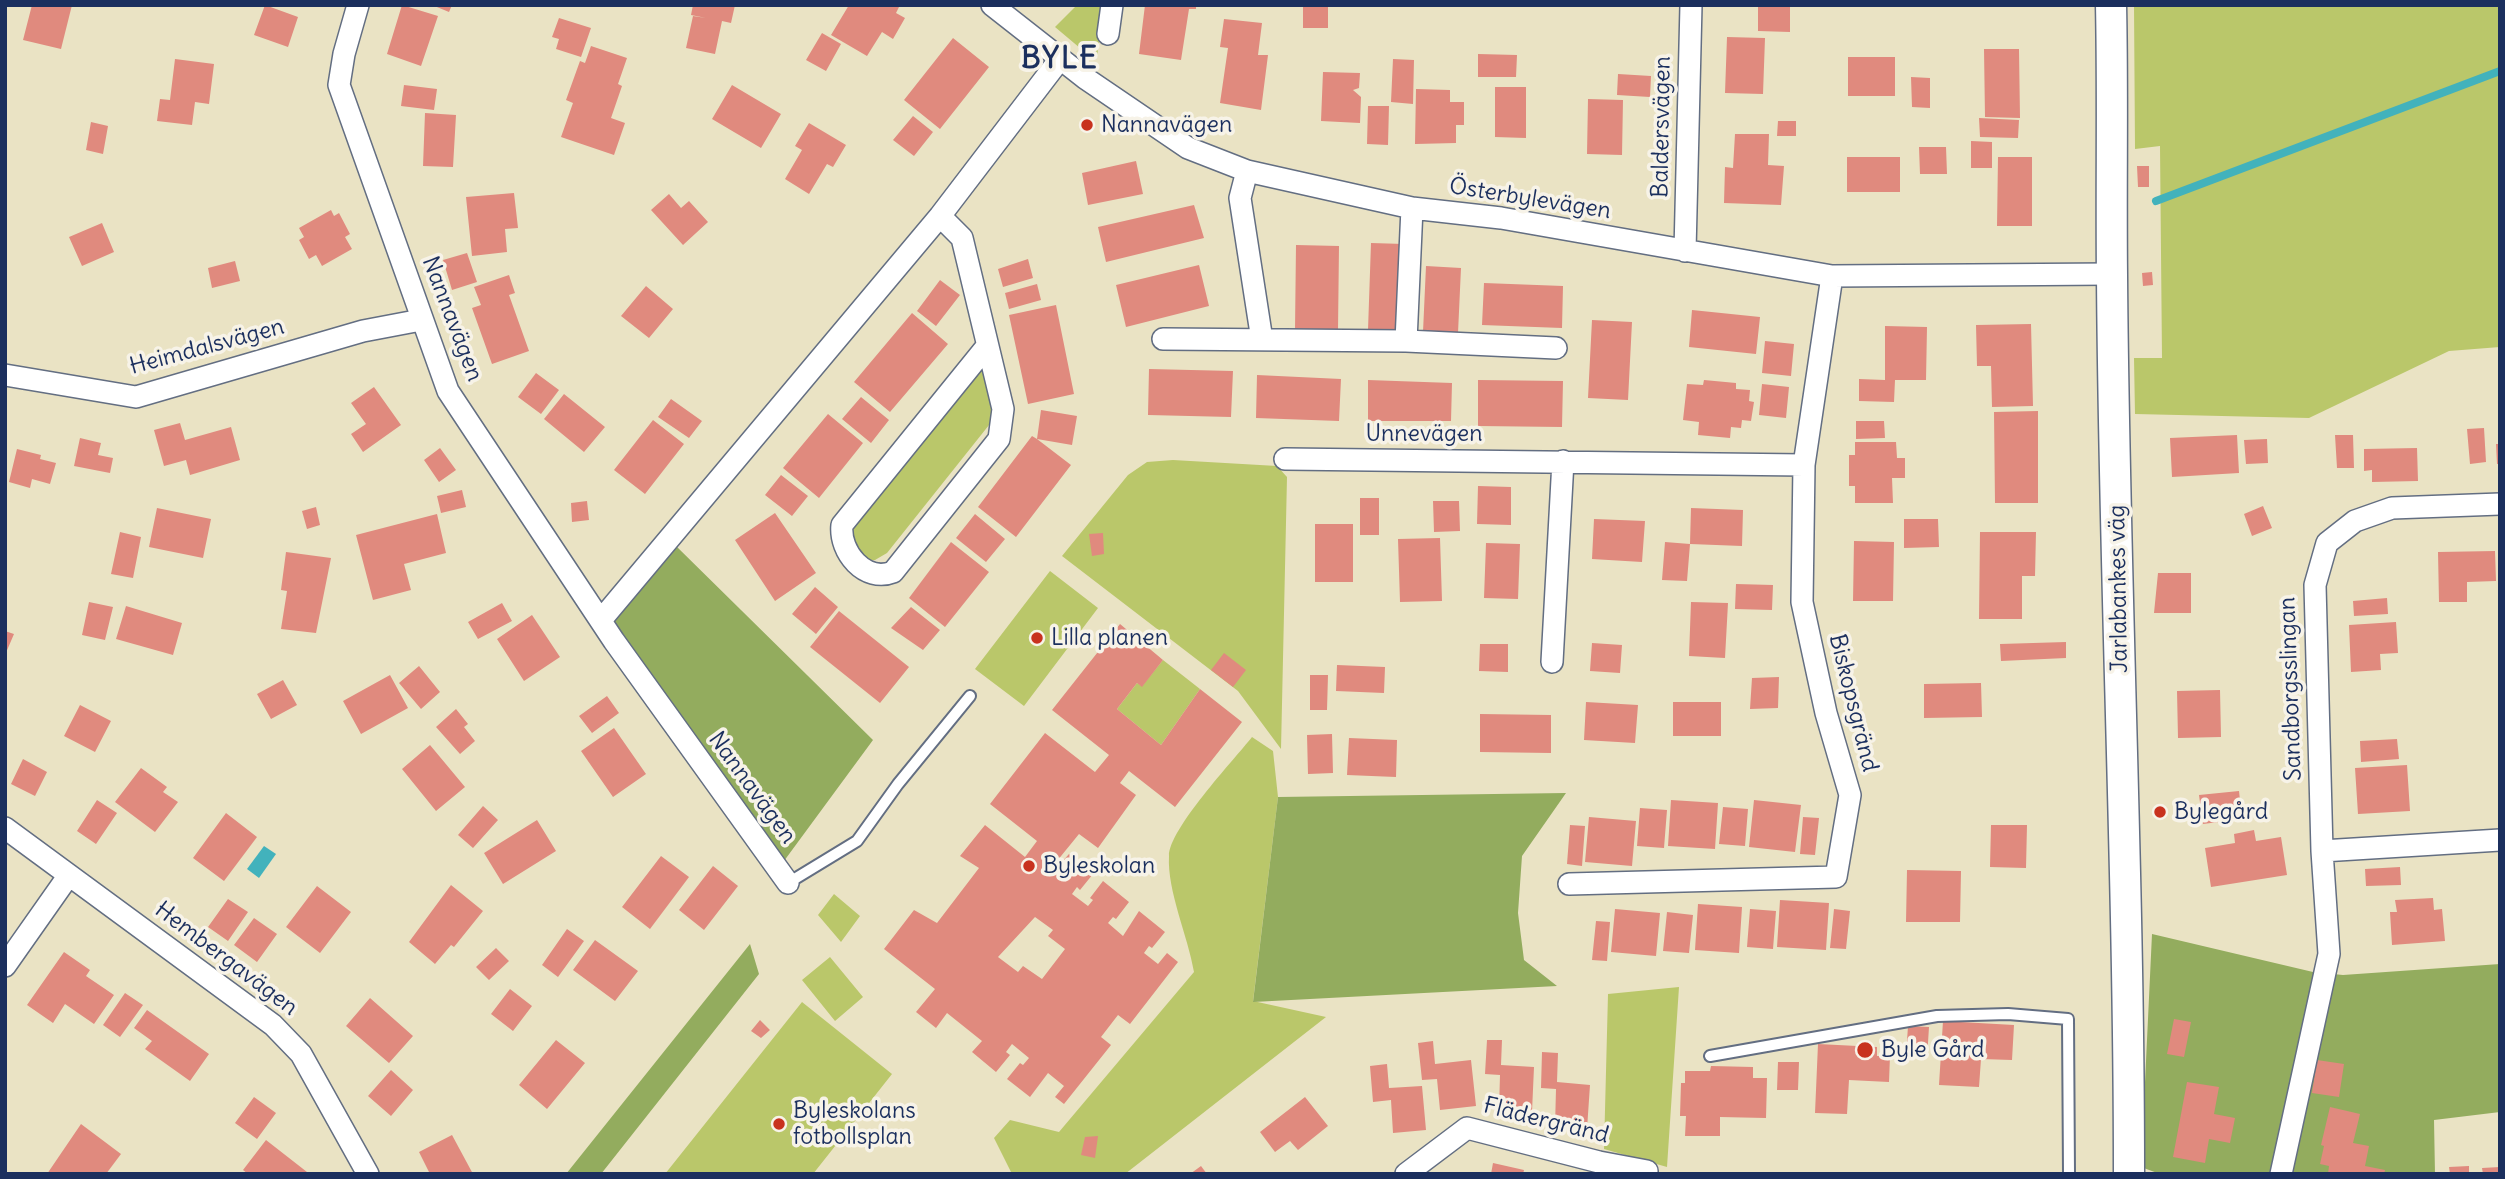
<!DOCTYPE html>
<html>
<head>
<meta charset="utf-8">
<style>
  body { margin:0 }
  #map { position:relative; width:2505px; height:1179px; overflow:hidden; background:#eae3c4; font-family:Delius,sans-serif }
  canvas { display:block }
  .frame { position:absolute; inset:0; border:7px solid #1b2f5e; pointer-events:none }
</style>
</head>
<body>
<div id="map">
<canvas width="2505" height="1179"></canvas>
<div class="frame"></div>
</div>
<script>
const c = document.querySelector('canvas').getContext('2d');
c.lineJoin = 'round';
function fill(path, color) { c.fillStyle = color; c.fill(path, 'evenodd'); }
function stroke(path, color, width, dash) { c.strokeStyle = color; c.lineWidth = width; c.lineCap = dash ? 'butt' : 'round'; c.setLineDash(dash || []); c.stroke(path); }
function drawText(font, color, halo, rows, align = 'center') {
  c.font = font + ' Delius,sans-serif'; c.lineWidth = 7; c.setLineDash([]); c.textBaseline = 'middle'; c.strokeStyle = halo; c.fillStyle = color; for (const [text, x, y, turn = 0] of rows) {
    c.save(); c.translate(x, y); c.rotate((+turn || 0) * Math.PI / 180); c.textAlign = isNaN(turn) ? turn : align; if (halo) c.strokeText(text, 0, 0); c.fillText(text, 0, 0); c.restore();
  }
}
fill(new Path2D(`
  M1077 5H1103L1097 58 1093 59 1055 27Z
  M2134 5H2500V347L2449 351 2309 418 2135 414 2134 358H2162L2160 146 2135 149Z
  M970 367 993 369V420L887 553 875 560H861L842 525Z
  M1173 460 1277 466 1287 477 1281 749 1238 691 1062 556 1128 475 1147 462Z
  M1050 571 1098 608 1024 706 975 669Z
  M1163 660 1200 689 1161 745 1117 709 1137 683 1142 686Z
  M1252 737 1273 751 1278 797 1253 1001 1326 1017 1125 1174H1012L994 1138 1010 1120 1059 1132 1194 972C1188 936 1167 891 1169 856 1169 829 1233 761 1252 737Z
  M834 894 860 916 841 942 818 915Z
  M830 957 863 997 835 1021 802 980Z
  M1679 987 1667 1167 1604 1149 1608 994Z
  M802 1002 892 1074 813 1174H665Z`), '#bac76a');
fill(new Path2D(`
  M675 545 873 740 784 861 613 623Z
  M1566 793 1522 856 1518 913 1524 960 1557 986 1253 1002 1278 797Z
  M2152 934 2313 972 2343 975 2500 964V1112L2434 1120 2435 1174H2160L2141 1167Z
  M750 944 759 974 601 1174H566Z`), '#93ac5e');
fill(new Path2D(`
  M264 846 276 854 259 878 247 869Z`), '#42b2bc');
stroke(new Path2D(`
  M2156 201 2500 71`), '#42b2bc', 8);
fill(new Path2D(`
  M32 5H72L61 49 23 40Z
  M265 5 298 17 288 47 254 35Z
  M402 5 438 16 421 66 387 54Z
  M432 5H452L449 12Z
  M693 5H735L731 23 722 21 715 54 686 48 693 16 706 18 691 15Z
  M849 5H900L896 13 905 18 893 39 882 32 867 56 831 35Z
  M1145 5H1196V9H1189L1181 60 1139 54Z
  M1303 5H1328V28H1303Z
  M1758 5H1790V32L1758 31Z
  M559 18 591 28 581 57 556 49 559 39 552 37Z
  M1224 19 1262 23 1258 55H1268L1261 110 1220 103 1228 48 1220 47Z
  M822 33 841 44 826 71 806 60Z
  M1727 37 1765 38 1763 94 1725 93Z
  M953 38 989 67 940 129 904 100Z
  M591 46 627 58 618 84 622 86 611 118 625 123 614 155 561 137 573 103 566 100 580 61 585 63Z
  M1984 49H2019L2020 118 1985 117Z
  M1478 54 1517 55 1516 77H1478Z
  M1848 57H1895V96H1848Z
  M175 59 214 64 209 104 195 102 192 125 157 121 160 99 170 100Z
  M1393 59 1414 60 1413 104 1391 102Z
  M1323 72 1360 73 1359 88 1353 90 1361 97 1360 123 1321 121Z
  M1618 74 1651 76 1650 97 1617 95Z
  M1911 77 1930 78V108L1912 107Z
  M404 85 437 89 434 110 401 106Z
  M732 85 781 114 761 148 712 119Z
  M1495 87H1526V138L1495 137Z
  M1416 89 1450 90V102H1464V125H1456V143L1415 144Z
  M1588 99 1623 100 1622 155 1587 154Z
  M1368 106H1389L1388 145 1367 144Z
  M425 113 456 115 453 167 423 166Z
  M913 116 933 132 914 156 893 140Z
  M1979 118 2019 120 2018 138 1980 137Z
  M1778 121H1796V136H1777Z
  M91 122 108 126 103 154 86 150Z
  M809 123 846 145 833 167 827 164 809 194 785 179 802 150 795 146Z
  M1735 134H1769L1768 165 1784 166 1781 205 1724 203 1725 167 1733 168Z
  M1971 141 1992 142V168H1971Z
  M1919 147H1946L1947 174H1920Z
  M1847 157H1900V192H1847Z
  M1998 157H2032V226H1997Z
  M1136 161 1143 194 1088 205 1082 173Z
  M2137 166H2149V187H2138Z
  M514 193 518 228 505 229 507 252 472 256 466 197Z
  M669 194 681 208 689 201 708 222 683 245 651 210Z
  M1194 205 1204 238 1106 262 1098 227Z
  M331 210 334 216 339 213 350 234 345 237 352 249 322 266 316 255 309 259 299 240 304 237 299 228Z
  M102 223 114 252 82 266 69 237Z
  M1371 243 1404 244 1400 331 1368 330Z
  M1296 245 1339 246 1338 330H1295Z
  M467 253 477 282 452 290 443 260Z
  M1028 259 1033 278 1003 287 998 269Z
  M235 261 240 281 212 288 208 268Z
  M1199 265 1209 306 1126 327 1116 285Z
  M1426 266 1461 268 1458 333 1423 332Z
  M2152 272 2153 285 2143 286 2142 273Z
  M509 275 515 293 509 295 529 351 492 364 472 308 481 305 474 287Z
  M940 280 960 295 936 326 917 311Z
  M1484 283 1563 286 1562 328 1482 325Z
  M1037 284 1041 300 1009 309 1005 293Z
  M646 286 673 309 649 338 621 316Z
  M1056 305 1074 394 1028 404 1009 315Z
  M1692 310 1760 317 1756 354 1689 347Z
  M912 313 948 344 890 412 854 382Z
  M1592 320 1632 322 1628 400 1588 398Z
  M2031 324 2033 406 1992 407 1991 366H1977L1976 325Z
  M1885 326 1927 327 1926 380H1895L1894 402 1859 401V379L1885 380Z
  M1765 341 1794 344 1791 376 1762 373Z
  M1149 369 1233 371 1231 417 1148 415Z
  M536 373 559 390 541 414 518 397Z
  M1257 375 1341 379 1339 421 1256 418Z
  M1368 380 1452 383 1451 421H1368Z
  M1478 380 1563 381 1562 427 1478 426Z
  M1704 380 1736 383V389L1750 390 1749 401 1754 402 1751 421 1742 420 1741 428 1731 427 1730 438 1698 435 1699 422 1683 420 1687 384 1703 385Z
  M1762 384 1789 387 1786 418 1759 415Z
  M374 387 401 425 363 452 351 434 366 424 351 403Z
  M564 394 605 427 584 452 544 419Z
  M861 397 889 420 871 443 842 419Z
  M671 399 702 421 689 438 658 417Z
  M1041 410 1077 416 1072 445 1037 439 1071 465 1016 537 978 507 1032 436 1037 439Z
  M2038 411V503H1995L1994 412Z
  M828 414 863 443 819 498 783 468Z
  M653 420 684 444 645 494 614 470Z
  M1856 421H1884L1885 438 1856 439Z
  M180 423 185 440 231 427 240 460 190 475 186 460 164 466 154 430Z
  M2484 428 2486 462 2470 464 2467 429Z
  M2237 435 2239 473 2172 477 2170 438Z
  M2335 435H2353L2354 468H2337Z
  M80 438 101 443 98 455 113 458 110 473 74 466Z
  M2267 439 2268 463 2246 464 2244 440Z
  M1855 442H1896L1897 458H1905V478H1892L1893 503H1855V486H1849V455H1855Z
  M2496 444H2500V464H2497Z
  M440 448 456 470 439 482 424 460Z
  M2417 448 2418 481 2372 482V470L2364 471V449Z
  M17 449 41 455 40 459 56 463 50 484 32 479 30 488 9 482Z
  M781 475 808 496 792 516 765 495Z
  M1478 486 1511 487V525L1477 524Z
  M462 490 466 507 441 513 437 496Z
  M1360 498H1379V535H1360Z
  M587 501 589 520 572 522 571 503Z
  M1433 501H1459L1460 531 1434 532Z
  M2263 506 2272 528 2252 536 2244 514Z
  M316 507 320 525 307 529 302 511Z
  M157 508 211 519 203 558 149 547Z
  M1691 508 1743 510 1742 546 1690 544 1687 581 1662 580 1665 542 1690 544Z
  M775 513 816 573 775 601 735 540Z
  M437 514 446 553 404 564 411 590 373 600 356 535Z
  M975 514 1005 539 986 562 956 538Z
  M1594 519 1645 521 1642 562 1592 559Z
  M1904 519H1938L1939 547 1904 548Z
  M1315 524H1353V582H1315Z
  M120 532 141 537 133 578 111 574Z
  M1980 532H2036L2035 576H2022V619H1979Z
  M1103 533 1104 554 1092 556 1089 534Z
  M1440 538 1442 601 1400 602 1398 539Z
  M1854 541 1894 542 1893 601H1853Z
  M951 542 989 572 945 627 909 598Z
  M1486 543 1520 544 1518 599 1484 598Z
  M2495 551 2496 581 2467 582V602H2439L2438 552Z
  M286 552 331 558 316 633 281 629 287 591 281 590Z
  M2158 573H2191V613H2154Z
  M1736 584 1773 585 1772 610 1735 609Z
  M815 587 838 607 816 634 792 614Z
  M2387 598 2388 614 2354 616 2353 601Z
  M89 602 113 607 105 640 82 635Z
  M1691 602 1728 603 1725 658 1689 656Z
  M502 603 512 621 478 639 468 622Z
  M126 606 182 623 173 655 116 639Z
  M911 607 940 630 923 650 891 628Z
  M839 611 909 667 880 703 810 647Z
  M532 615 560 657 524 681 497 639Z
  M2396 622 2398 653 2380 654 2381 670 2351 672 2349 625Z
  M1120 624 1163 660 1142 687 1137 683 1117 709 1161 745 1200 689 1242 722 1175 807 1129 771 1120 783 1136 795 1098 848 1079 834 1057 861 1061 863 1069 854 1093 874 1080 890 1077 887 1072 894 1088 906 1093 900 1090 898 1103 881 1129 902 1116 919 1113 917 1108 923 1123 936 1139 911 1165 932 1152 948 1149 946 1144 953 1158 964 1167 953 1178 962 1130 1024 1118 1015 1101 1037 1111 1045 1064 1104 1055 1097 1064 1086 1048 1073 1030 1097 1007 1079 1020 1063 1023 1065 1029 1058 1012 1044 1006 1052 1010 1055 996 1072 972 1052 982 1041 947 1013 936 1028 916 1012 935 989 884 949 914 910 937 923 979 868 960 856 985 825 1025 857 1037 841 990 804 1045 733 1095 772 1109 755 1052 710ZM1035 917 1053 930 1048 936 1065 949 1042 979 1023 966 1018 972 998 957Z
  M5 631 14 634 5 655Z
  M2066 642V658L2001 661 2000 644Z
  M1592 643 1622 645 1620 673 1590 671Z
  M1480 644H1508V672L1479 671Z
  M1224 653 1246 670 1233 687 1211 670Z
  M1337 665 1385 667 1384 693 1336 691Z
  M419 666 440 692 421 709 399 683Z
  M390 675 408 708 361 734 343 701Z
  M1310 675H1328L1327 710H1310Z
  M1779 677 1778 708 1750 709 1752 678Z
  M283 680 297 705 271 719 257 694Z
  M1981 683 1982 717 1924 718V684Z
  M2220 690 2221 737 2178 738 2177 691Z
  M607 696 619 713 592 733 579 716Z
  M1586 702 1638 705 1635 743 1584 740Z
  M1673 702H1721V736H1673Z
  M80 705 111 721 95 752 64 736Z
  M456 709 468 724 464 727 475 741 460 754 436 727Z
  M1480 714 1551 715V753L1480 752Z
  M614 728 646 774 613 797 581 751Z
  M1332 734 1333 773 1308 774 1307 735Z
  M1349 738 1397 740 1396 777 1347 775Z
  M2397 739 2399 759 2361 762 2360 741Z
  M430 745 465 787 436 811 402 769Z
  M23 759 47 772 35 796 11 784Z
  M2407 765 2410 811 2358 814 2355 768Z
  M141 768 167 787 163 792 178 802 155 832 115 802Z
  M2239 791 2242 819 2203 824 2199 795Z
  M97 800 117 813 96 844 77 831Z
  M1671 800 1718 803 1715 849 1668 846Z
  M1754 800 1801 805 1795 852 1749 847Z
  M483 806 498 820 473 848 458 835Z
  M1723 807 1748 809 1745 846 1719 844Z
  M1640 808 1667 810 1664 848 1637 846Z
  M226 813 257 837 224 881 193 858Z
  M1589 817 1636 821 1632 866 1585 862Z
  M1803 817 1819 818 1815 855 1800 854Z
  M537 820 556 851 503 884 484 853Z
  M1570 825 1585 826 1582 866 1567 864Z
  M1991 825H2027L2026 868 1990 867Z
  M2254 830 2256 841 2281 837 2287 875 2211 887 2205 848 2235 843 2234 834Z
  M661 856 689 877 650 929 622 907Z
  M713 866 738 886 704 930 679 910Z
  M2400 867 2401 885 2366 886 2365 869Z
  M1907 870 1961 871 1960 922H1906Z
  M451 885 483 911 454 947 451 945 435 964 409 942Z
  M317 886 351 912 320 953 286 927Z
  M2433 898 2434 910 2442 909 2445 941 2392 945 2390 912H2397L2395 900Z
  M228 899 248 912 228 941 208 927Z
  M1780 900 1829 903 1826 950 1777 947Z
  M1698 904 1742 907 1739 953 1695 950Z
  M1615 909 1660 913 1656 956 1611 952Z
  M1750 909 1776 911 1773 949 1747 947Z
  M1834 909 1850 911 1846 949 1830 948Z
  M1667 912 1693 915 1689 953 1663 951Z
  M254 918 277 934 257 962 234 945Z
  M1596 921 1610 922 1607 961 1592 960Z
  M567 929 584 941 558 977 542 965Z
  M595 940 638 971 615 1001 573 970Z
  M496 948 509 961 489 980 476 967Z
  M64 952 90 970 86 976 114 995 94 1024 65 1004 53 1023 27 1005Z
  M510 989 532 1006 513 1031 491 1014Z
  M125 993 143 1005 120 1037 103 1025Z
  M370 998 413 1036 389 1063 346 1026Z
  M147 1010 209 1054 190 1081 145 1049 152 1041 134 1028Z
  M2174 1019 2191 1022 2184 1057 2167 1054Z
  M760 1020 770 1030 761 1038 751 1031Z
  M1943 1021 2014 1025 2012 1060 1981 1059 1979 1087 1939 1085Z
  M1908 1026 1929 1027 1927 1058 1906 1056Z
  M556 1040 585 1063 547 1109 519 1085Z
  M1487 1040H1502L1501 1065 1534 1067 1532 1112 1499 1110 1500 1075 1485 1074Z
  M1433 1041 1435 1064 1471 1060 1476 1106 1440 1110 1437 1079 1422 1080 1418 1043Z
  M1818 1044 1877 1047V1056H1890L1889 1082 1849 1080 1847 1114 1815 1113Z
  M1542 1052 1558 1053 1557 1082 1590 1085 1587 1129 1555 1127 1556 1089 1541 1088Z
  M2317 1060 2344 1064 2339 1097 2312 1093Z
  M1778 1062H1799L1798 1090H1777Z
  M1387 1064 1389 1088 1422 1086 1426 1130 1393 1133 1391 1100 1373 1102 1370 1066Z
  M1711 1066 1753 1067V1078H1767L1766 1118 1720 1117V1136H1685L1686 1116H1680L1681 1083H1685V1071H1710Z
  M391 1070 413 1090 391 1116 368 1096Z
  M2187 1082 2219 1087 2214 1114 2235 1118 2230 1143 2209 1139 2205 1163 2173 1157Z
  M254 1097 276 1113 257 1139 235 1123Z
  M1305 1097 1328 1126 1298 1150 1290 1141 1275 1152 1260 1132Z
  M2330 1107 2360 1114 2353 1143 2369 1146 2365 1166 2385 1170 2384 1174H2328L2329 1166 2320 1164 2324 1146 2321 1145Z
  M81 1124 121 1154 106 1174H47Z
  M452 1135 473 1174H430L419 1152Z
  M1098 1136 1095 1158 1081 1155 1085 1137Z
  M266 1140 307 1172 306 1174H248L243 1170Z
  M1493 1163 1524 1170 1523 1174H1491Z
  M1201 1166 1207 1174H1190Z
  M2469 1166V1174H2450L2449 1167Z
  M2500 1167V1174H2483L2482 1168Z`), '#e08a7e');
const service = new Path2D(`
  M788 883 857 841 898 784 970 696
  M1710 1056 1937 1016 2008 1014 2068 1019 2069 1174`);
const minor = new Path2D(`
  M358 5 344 54 339 85 448 391 614 641 788 883
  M992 5 1085 78 1188 148 1247 171 1412 208 1501 218 1832 276 2111 274
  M1108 34 1112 5
  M1247 171 1240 198 1262 340
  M1412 208 1406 341 1556 348
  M940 216 962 238 1003 409 999 439 893 572C865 583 839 552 842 525L987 346
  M1685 251 1691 5
  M1163 339 1406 341
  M5 375 136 397 363 331 421 320
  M1285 459 1804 465
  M601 620 940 216 1060 59
  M1552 662 1563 461
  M5 828 273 1025 301 1054 368 1174
  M2322 851 2500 840
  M1569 884 1836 877 1850 795 1826 713 1802 602 1804 465 1832 276
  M5 966 69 875
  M1406 1174 1467 1128 1599 1162 1647 1171
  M2281 1174 2329 954 2322 851 2315 585 2327 543 2355 521 2392 508 2500 504`);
const secondary = new Path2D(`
  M2111 5C2113 95 2111 185 2112 275 2114 575 2129 874 2129 1174`);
stroke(service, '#636e82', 14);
stroke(minor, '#636e82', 24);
stroke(secondary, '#636e82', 33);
stroke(service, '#fff', 10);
stroke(minor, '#fff', 21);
stroke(secondary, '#fff', 30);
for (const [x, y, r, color] of [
  [1087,125,7,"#c8321e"],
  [1037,638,7,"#c8321e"],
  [2160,812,7,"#c8321e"],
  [1029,866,7,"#c8321e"],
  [1865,1050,9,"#c8321e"],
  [779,1124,7,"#c8321e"]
]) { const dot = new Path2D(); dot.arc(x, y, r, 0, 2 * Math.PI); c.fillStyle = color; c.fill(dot); stroke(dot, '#f7f3e8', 2.5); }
drawText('23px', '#1b2f5e', '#f7f3e8', [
  ["Nannavägen",1101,125],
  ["Lilla planen",1051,638],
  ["Bylegård",2174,812],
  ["Byleskolan",1043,866],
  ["Byle Gård",1881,1050],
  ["Byleskolans",793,1111],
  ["fotbollsplan",793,1137]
], 'left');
drawText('23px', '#1b2f5e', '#f7f3e8', [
  ["Baldersvägen",1662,127,-89],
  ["Österbylevägen",1530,199,9],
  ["Nannavägen",452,319,69],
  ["Heimdalsvägen",207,347,-15],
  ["Unnevägen",1424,434],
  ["Jarlabankes väg",2119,589,-91],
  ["Sandborgsslingan",2291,689,-92],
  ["Biskopsgränd",1853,703,76],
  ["Nannavägen",752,788,54],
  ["Hembergavägen",226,959,37],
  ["Flädergränd",1546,1121,14]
]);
c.letterSpacing = '2px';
drawText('bold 30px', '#1b2f5e', '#f7f3e8', [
  ["BYLE",1060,59]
]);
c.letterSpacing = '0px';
</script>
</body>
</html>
